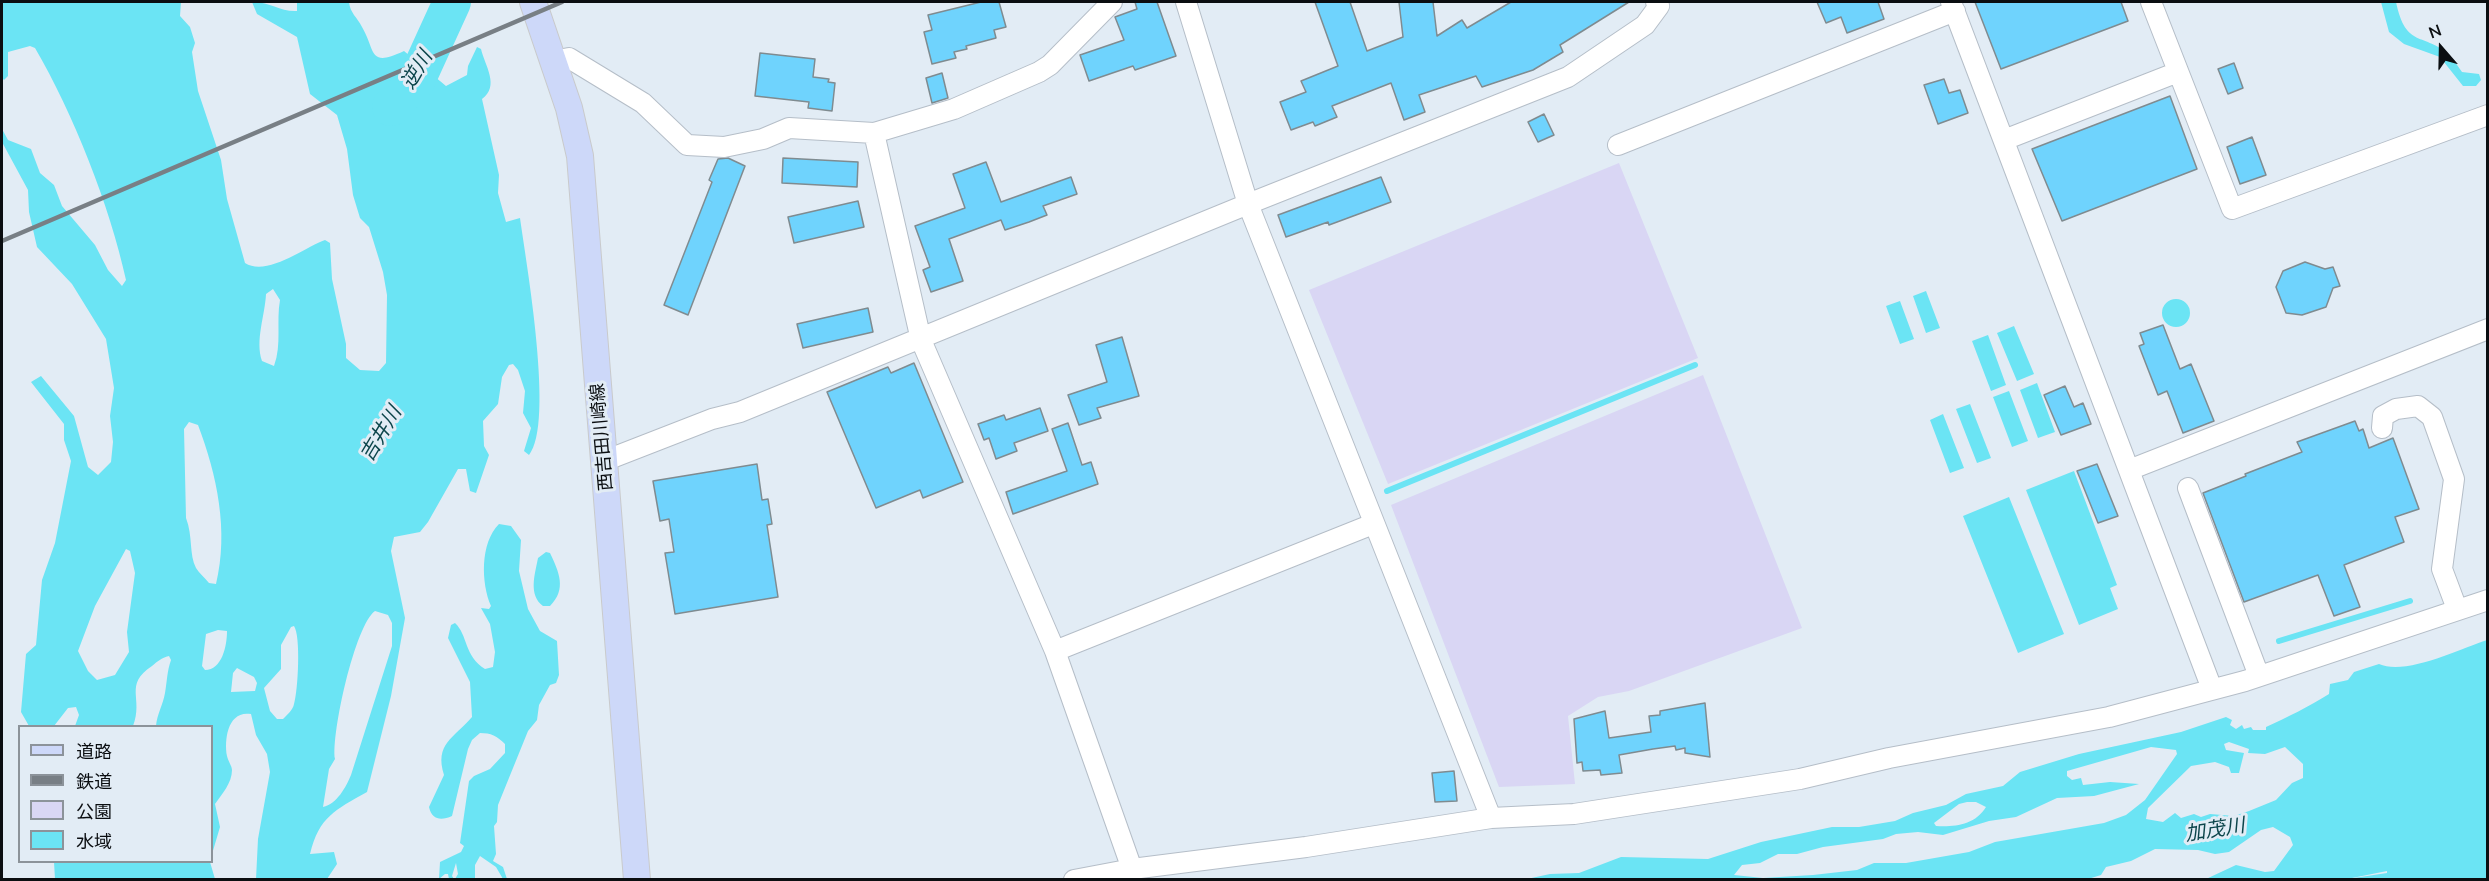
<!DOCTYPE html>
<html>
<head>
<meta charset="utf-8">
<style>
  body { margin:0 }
  #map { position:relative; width:2489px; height:881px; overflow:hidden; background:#e2ecf5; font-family:Mulish,"Noto Sans JP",sans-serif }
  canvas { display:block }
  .frame { position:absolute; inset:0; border:3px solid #0b0e11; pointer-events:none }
  .legend { position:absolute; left:18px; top:725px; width:195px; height:138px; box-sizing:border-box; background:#e2ecf5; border:2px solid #8c939a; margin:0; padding:8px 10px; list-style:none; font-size:18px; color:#0b0e11 }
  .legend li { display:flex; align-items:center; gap:12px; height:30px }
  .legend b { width:30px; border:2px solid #8c939a }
  .north { position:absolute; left:2411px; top:18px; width:60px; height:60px; -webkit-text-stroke:4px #e2ecf5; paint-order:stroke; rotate:340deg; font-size:16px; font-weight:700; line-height:24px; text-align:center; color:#0b0e11 }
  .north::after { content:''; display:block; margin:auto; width:21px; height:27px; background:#0b0e11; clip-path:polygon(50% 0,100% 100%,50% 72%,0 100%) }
</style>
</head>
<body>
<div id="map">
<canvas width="2489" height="881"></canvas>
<div class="frame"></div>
<ul class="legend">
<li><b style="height:8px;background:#cdd8f9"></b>道路</li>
<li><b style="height:8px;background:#787f85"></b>鉄道</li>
<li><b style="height:16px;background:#d9d6f4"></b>公園</li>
<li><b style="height:16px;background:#6be4f4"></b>水域</li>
</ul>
<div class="north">N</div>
</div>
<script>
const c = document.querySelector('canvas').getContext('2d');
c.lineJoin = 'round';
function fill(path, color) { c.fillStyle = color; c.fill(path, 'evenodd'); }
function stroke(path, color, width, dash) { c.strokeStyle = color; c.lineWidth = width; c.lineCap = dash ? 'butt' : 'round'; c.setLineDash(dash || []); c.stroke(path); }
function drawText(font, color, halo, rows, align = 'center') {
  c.font = font + ' Mulish,"Noto Sans JP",sans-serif'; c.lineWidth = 6; c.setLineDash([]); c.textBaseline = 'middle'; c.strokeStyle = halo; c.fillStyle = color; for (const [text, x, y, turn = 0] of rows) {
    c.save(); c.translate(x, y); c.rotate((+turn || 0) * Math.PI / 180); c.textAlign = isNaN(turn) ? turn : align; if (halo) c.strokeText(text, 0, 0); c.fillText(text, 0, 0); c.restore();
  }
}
fill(new Path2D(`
  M1619 163 1698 358 1388 484 1309 290Z
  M1703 375 1802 628 1629 691 1598 697 1568 716 1575 784 1499 787 1391 505Z`), '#d9d6f4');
fill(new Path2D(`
  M2 2H181L180 16 190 27 195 43 192 52 198 91 221 160 227 199 245 263C267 277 305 247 325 240L330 243 332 279 346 344V358L360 370 379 371 386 363 387 295 383 272 369 227 360 218 353 195 347 149 337 115 310 94 297 37 257 14 252 2C269 1 280 12 297 11V2H349C350 13 357 17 362 27 376 51 368 68 404 51L446 86 467 75 468 66 477 47 481 49C485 66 500 86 482 99L499 175 498 193 506 222 520 218C526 262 555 424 529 455L524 451 531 428 523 413 525 391 518 370 513 364 509 365 502 377 498 404 483 421 484 446 489 455 476 493 470 491 466 469H458L428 522 420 532 394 537 391 551 405 618 391 696 367 792C335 810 319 817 310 854L334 852 337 864 327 879H256L258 839 270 772 267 754 256 735 251 714C228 710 224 739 227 756 228 761 232 766 232 770 232 783 222 794 215 804L220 827 212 854V726H156C157 714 163 705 165 693 167 682 167 671 171 660L169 656C161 658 158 661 152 666 123 685 144 698 133 726H75L79 715 76 707 68 708 54 726H29L21 712 26 654 36 645 42 580 55 543 71 461 64 440V424L31 382 41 376 74 416 88 467 98 475 111 462 113 442 110 416 114 388 106 339 72 284 37 247 29 212 28 190 2 142V129L8 140 31 149 40 173 54 185 62 206 95 245 108 270 122 286 126 280C110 206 73 113 35 48L30 46 8 52V76L4 80 2 78ZM273 289 280 300C276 322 282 344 274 366L262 361C255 340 265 316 266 294ZM189 422 198 425C217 475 229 531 216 584L209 583C205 578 199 573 196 568 189 555 193 536 186 518L184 429ZM126 549 130 551 135 573 127 632 129 652 115 675 97 680 88 671 78 651 95 606ZM375 611 388 615 392 623V646L351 775C346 787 337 804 323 807L329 769 335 759C331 734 355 625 375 611ZM294 626C301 636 298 691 294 704 293 710 287 715 283 719H277L270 711 264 688 281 669V645L291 627ZM218 630 227 631C227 646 222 670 205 670L202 666 206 634ZM237 668 254 677 257 683 255 691 231 692 233 673Z
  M2381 2H2396C2406 50 2424 31 2450 56 2455 61 2458 67 2462 72L2479 74 2481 80 2476 86H2463L2440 57 2404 44 2389 32Z
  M1926 291 1940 328 1926 333 1913 296Z
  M2162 313a14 14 0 1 1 28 0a14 14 0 1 1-28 0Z
  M1900 301 1914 339 1900 344 1886 306Z
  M2014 326 2034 374 2017 381 1997 333Z
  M1988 335 2006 385 1991 391 1972 341Z
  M2037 383 2055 432 2038 438 2020 390Z
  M2009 391 2028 441 2012 447 1993 397Z
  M1970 404 1991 458 1977 463 1956 409Z
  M1943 414 1964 468 1950 473 1930 420Z
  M2074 471 2117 585 2110 588 2118 609 2079 625 2026 490Z
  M2009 497 2064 634 2018 653 1963 516Z
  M499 524 511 526 521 540 519 571 528 609 540 631 557 641 559 675 556 683 550 685 539 705 537 720 528 731 498 805 497 822 494 826 496 854 493 861 503 867 507 879H503L496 867 480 856 475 865V879H455L458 874 456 863 452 876 454 879H449L448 874H445L439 879 440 862 461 852 464 846 460 843 469 781 474 776 490 769 505 753V744C497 736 491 733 480 733L472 740 468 749 452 816C441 821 432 820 429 807L444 775C434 744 454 738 472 717L470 682 448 638 451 625 455 623C468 635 464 656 485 669L493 667 495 652 490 624 481 608 489 609 491 606C481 583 480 543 499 524Z
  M546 552 550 553C559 572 567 589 550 606H543C528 595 535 574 538 558Z
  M2487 640V879H2347L2387 873V871L2342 880 2206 879 2236 865 2265 872 2274 871 2293 845 2290 837 2273 827 2261 830 2229 852 2215 854 2198 850 2155 849 2131 861 2106 867 2101 875 2088 879H1527L1550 874 1579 873 1621 857 1708 859 1761 842 1832 827H1859L1895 821 1913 813 1946 805 1966 794 2003 786 2020 772 2079 754 2181 732 2226 717 2232 720 2230 725 2236 729 2242 725 2244 729 2251 727 2253 730H2266V727C2288 717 2308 707 2329 694L2330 684 2348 680 2354 672 2379 664C2405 676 2460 649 2487 640ZM2229 742 2249 749 2248 753 2265 754 2285 747 2303 764V778L2292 783 2276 800 2249 811 2234 816 2210 814 2201 817 2194 814 2181 818 2175 813 2163 822 2146 819 2148 808 2191 766 2215 762 2229 767 2231 773H2239L2244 753 2226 750 2224 744ZM2151 747 2176 750 2177 754 2145 800 2126 815 2104 823 1995 842 1969 852 1906 863H1874L1857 870 1813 875 1763 878 1734 875 1742 865 1760 863 1778 854H1797L1823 847 1883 839 1896 834 1918 832 1943 835 1989 821 2016 817 2057 798 2094 796 2139 784 2110 782 2083 785 2081 778 2072 780 2067 776V771ZM1967 802H1976L1986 807C1975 825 1955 827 1936 826L1934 823 1959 804Z
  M54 862H210L215 879H55Z`), '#6be4f4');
stroke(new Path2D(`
  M1387 491 1695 365
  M2279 641 2410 601`), '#6be4f4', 6);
stroke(new Path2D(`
  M391 107 416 81 452 2`), '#6be4f4', 38);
const building = new Path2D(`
  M981 2H999L1006 27 994 30 996 38 966 46 967 49 954 52 956 58 932 64 924 32 932 30 928 15Z
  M1135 2H1157L1176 56 1135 70 1133 66 1089 81 1080 55 1124 40 1115 17 1137 9Z
  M1315 2H1350L1367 51 1403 37 1399 2H1433L1437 36 1462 20 1467 28 1511 2H1629L1560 45 1563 52 1533 70 1482 87 1476 76 1419 95 1425 112 1404 120 1391 83 1332 106 1337 117 1315 126 1313 122 1291 130 1280 102 1306 92 1301 81 1338 66Z
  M1817 2H1878L1884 19 1847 33 1841 17 1826 23Z
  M1975 2H2121L2128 21 2001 69Z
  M760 53 815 59 813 77 829 79 828 82 835 83 832 111 808 108 809 102 755 96Z
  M2234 63 2243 88 2228 94 2218 69Z
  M942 73 948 98 932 103 926 78Z
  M1944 79 1949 93 1960 90 1968 113 1938 124 1924 85Z
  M2170 96 2197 169 2062 221 2032 149Z
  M1544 114 1554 135 1538 142 1528 122Z
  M2252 137 2266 175 2240 184 2227 147Z
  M728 158 745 166 688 315 664 305 712 182 709 180 718 159Z
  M783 158 858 162 857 187 782 183Z
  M986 162 1001 202 1071 177 1077 194 1043 206 1047 215 1029 222 1005 230 1001 220 949 239 963 281 931 292 923 270 930 267 915 226 965 208 953 174Z
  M1381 177 1391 202 1329 225 1328 222 1286 237 1278 215Z
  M858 201 864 227 794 243 788 217Z
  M2305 262 2325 269 2333 267 2340 286 2333 288 2326 307 2302 315 2286 313 2276 287 2283 271Z
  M868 308 873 332 803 348 797 324Z
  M2163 325 2180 369 2191 364 2214 421 2183 433 2167 391 2158 395 2139 346 2144 344 2140 333Z
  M1122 337 1139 396 1097 408 1101 418 1079 425 1068 395 1107 382 1096 345Z
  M914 363 963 482 923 498 920 490 876 508 827 392 888 367 891 373Z
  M2065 386 2074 407 2083 403 2091 424 2061 435 2044 395Z
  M1040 408 1048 431 1014 443 1017 451 996 459 989 438 984 440 978 424 1004 415 1006 420Z
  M2355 421 2359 431 2363 429 2369 448 2393 438 2419 509 2395 517 2404 542 2344 565 2360 607 2334 616 2318 575 2244 602 2203 493 2246 476 2245 474 2302 452 2297 442Z
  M1068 423 1082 465 1091 462 1098 484 1013 514 1006 492 1067 471 1052 429Z
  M757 464 762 500 768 499 772 524 767 525 778 597 675 614 665 553 674 552 669 519 660 521 653 481Z
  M2097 464 2118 516 2098 523 2077 471Z
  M1705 703 1710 757 1685 753V748L1676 750 1675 746 1653 749 1619 755 1622 773 1601 775 1600 770 1583 771 1582 762 1577 763 1574 719 1605 711 1609 738 1651 732 1649 716 1660 715V711Z
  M1454 771 1457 801 1435 802 1432 773Z`);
fill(building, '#6fd3fd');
stroke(building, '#7f8b90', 1.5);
const minor = new Path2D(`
  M1186 2 1248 204 1491 818
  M1951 2 2212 689
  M2151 2 2232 209 2488 115
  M554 61 569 58 643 103 687 145 724 147 763 139 789 128 874 133 954 109 1039 72 1050 65 1112 2
  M874 133 921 340 1055 651 1132 869
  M2004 140 2178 72
  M1618 145 1955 11
  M2382 428 2383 416 2396 409 2418 406 2432 417 2454 479 2442 569 2457 609
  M604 461 712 419 740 412 1248 204 1568 77 1645 25 1659 6 1656 2
  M2129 470 2488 329
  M2188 488 2259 676
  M1055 651 1373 524
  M1074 880 1132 869 1306 847 1491 818 1574 814 1800 779 1889 758 2109 717 2245 681 2488 600`);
const major = new Path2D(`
  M533 2 569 108 580 156 637 880`);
stroke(minor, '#b5bec8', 22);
stroke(major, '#c9cacb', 28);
stroke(minor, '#fff', 20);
stroke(major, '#cdd8f9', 26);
stroke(new Path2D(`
  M2 241 562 2`), '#787f85', 4.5);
drawText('18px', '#0b0e11', '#e2ecf5', [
  ["西吉田川崎線",602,437,-95]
]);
drawText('italic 20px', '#0c454b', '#e2ecf5', [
  ["逆川",417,70,-59],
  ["吉井川",381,434,-59],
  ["加茂川",2215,830,-9]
]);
</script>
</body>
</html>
